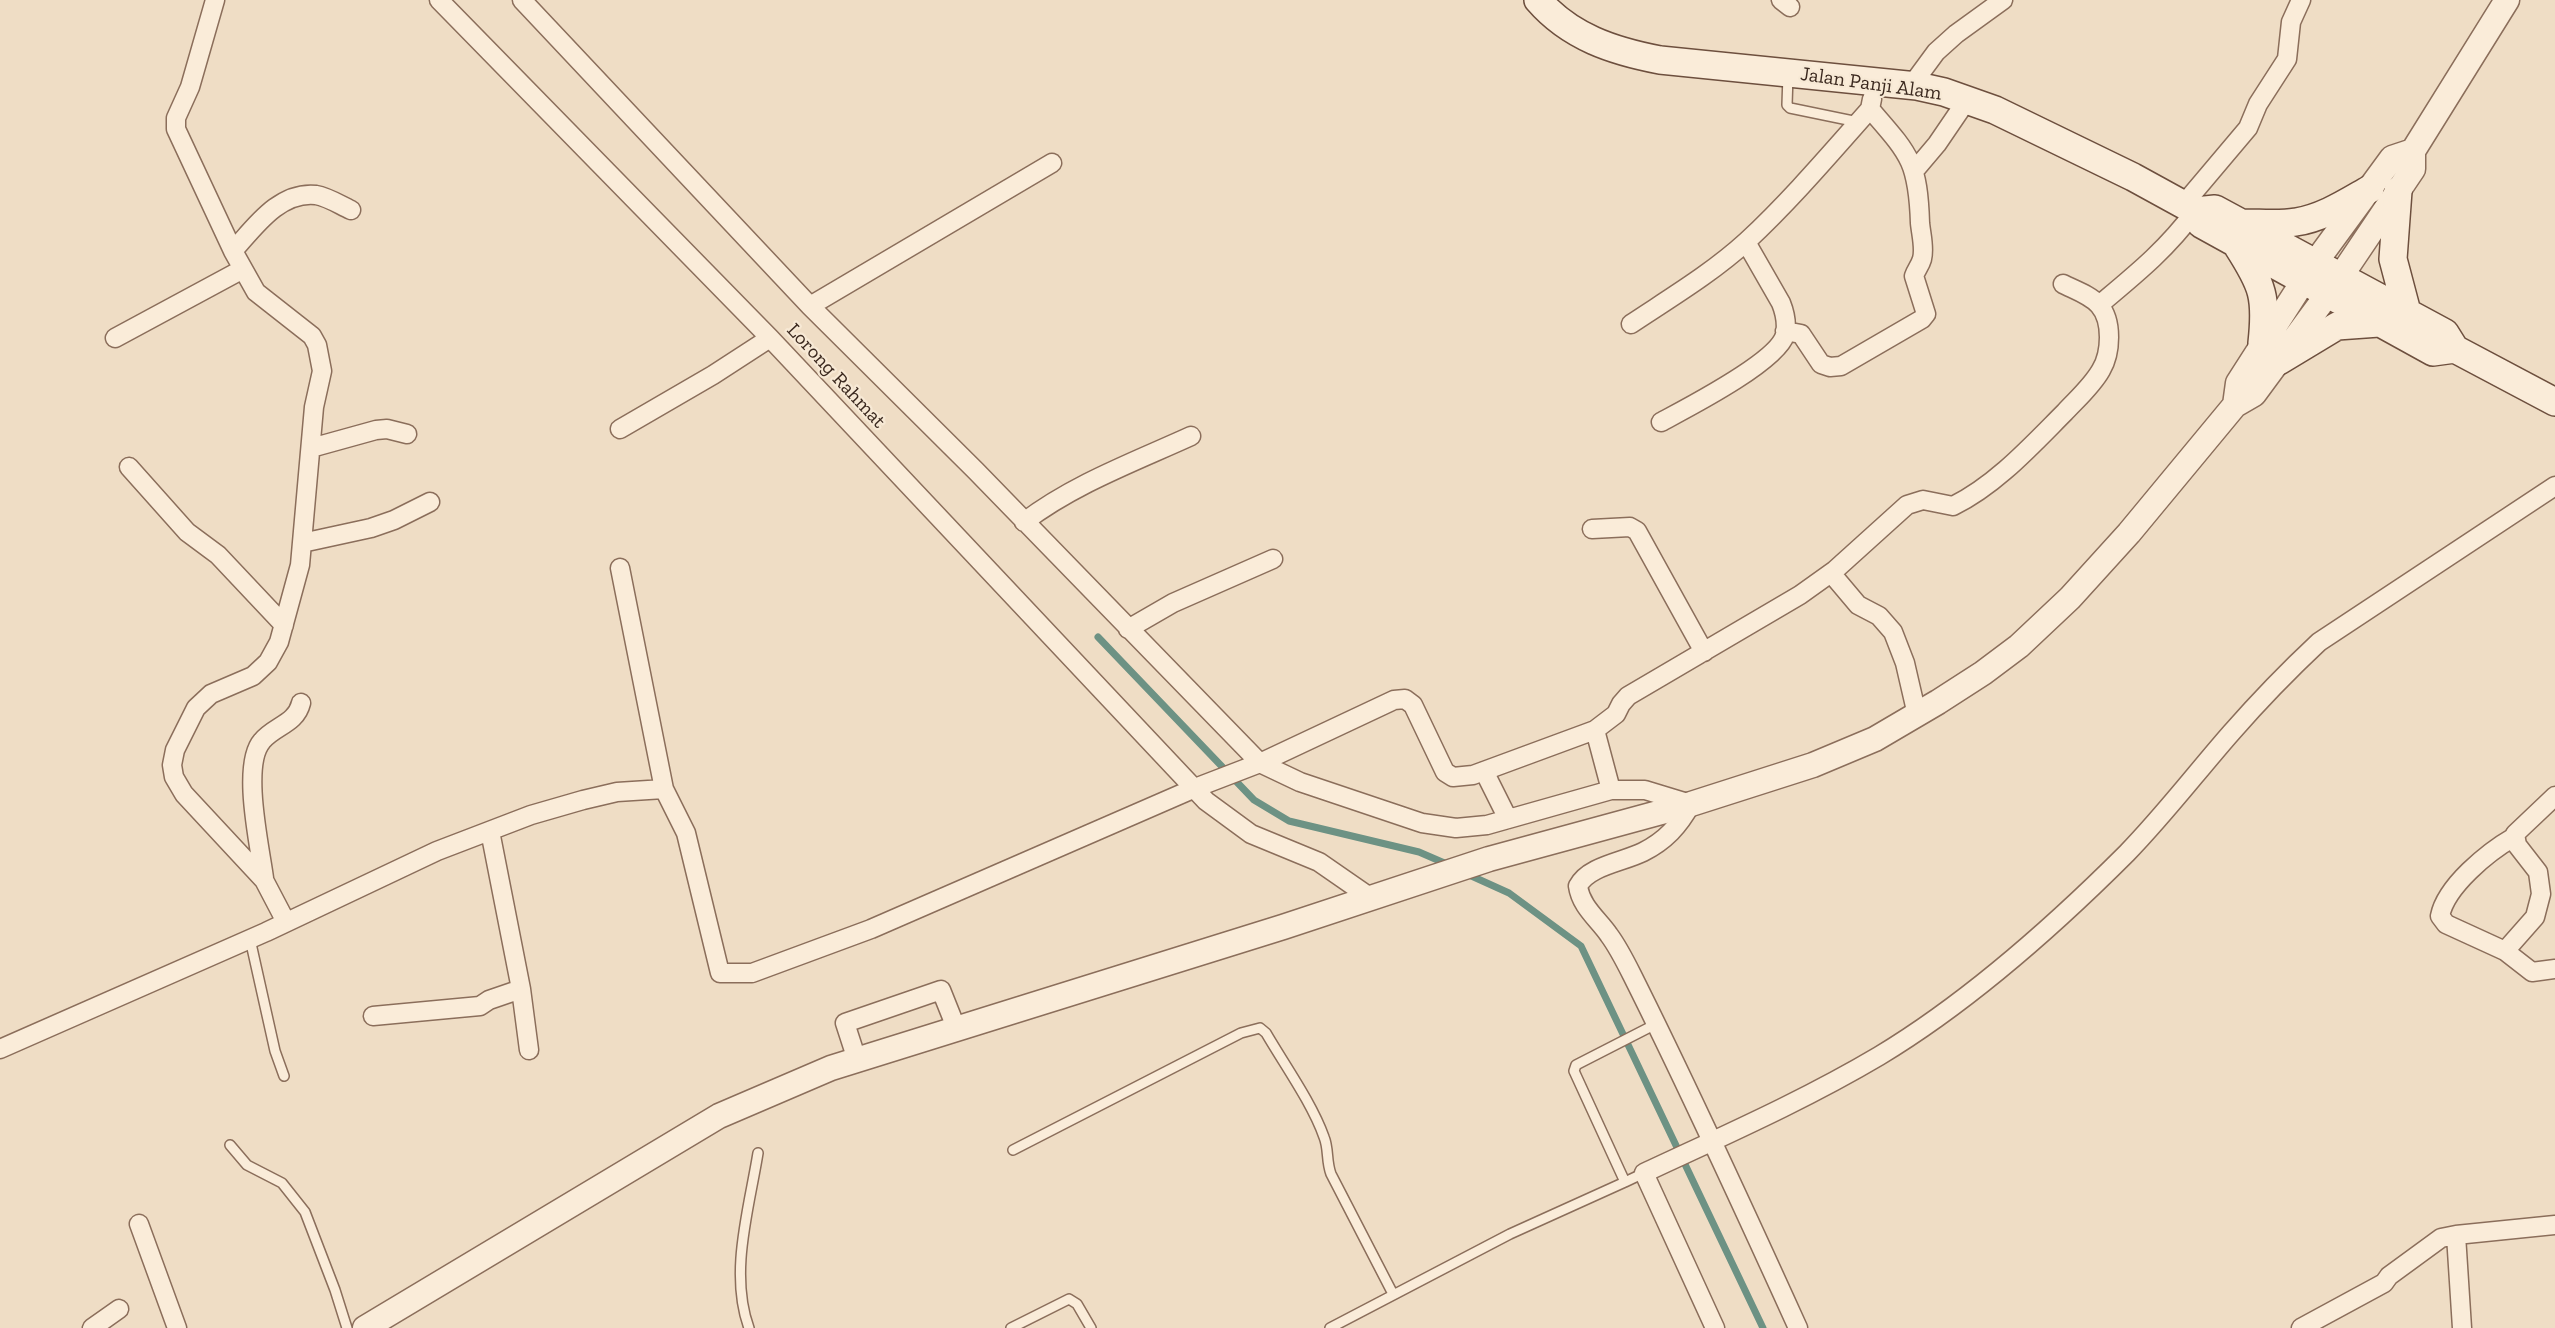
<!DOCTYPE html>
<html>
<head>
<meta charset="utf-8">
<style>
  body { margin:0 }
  canvas { display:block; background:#efddc5 }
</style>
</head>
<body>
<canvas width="2555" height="1328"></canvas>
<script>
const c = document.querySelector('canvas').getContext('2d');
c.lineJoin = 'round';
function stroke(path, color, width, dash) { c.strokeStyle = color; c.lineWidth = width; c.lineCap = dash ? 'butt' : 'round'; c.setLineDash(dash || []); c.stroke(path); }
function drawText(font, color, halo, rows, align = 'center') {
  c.font = font + ' "Zilla Slab",serif'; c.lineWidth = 4.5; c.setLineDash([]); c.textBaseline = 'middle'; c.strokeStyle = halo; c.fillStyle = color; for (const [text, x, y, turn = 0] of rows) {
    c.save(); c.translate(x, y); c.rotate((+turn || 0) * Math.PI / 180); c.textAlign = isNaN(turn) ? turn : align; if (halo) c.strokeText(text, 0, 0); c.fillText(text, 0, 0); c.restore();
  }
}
stroke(new Path2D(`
  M1098 637 1254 800 1289 821 1419 852 1449 865
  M1467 874 1509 893 1581 946 1763 1328`), '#6d9284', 7);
const service = new Path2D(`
  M1788 75 1787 105 1790 108 1858 122
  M250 939 275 1051 284 1076
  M230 1145 247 1165 282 1183 305 1212 335 1290 347 1328
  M1013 1150 1241 1033 1260 1028 1266 1033C1284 1064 1312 1103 1324 1137 1329 1149 1326 1161 1331 1174L1393 1294
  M1644 1173 1625 1182 1574 1071 1576 1065 1656 1024
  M749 1328C729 1273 749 1209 758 1153
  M1011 1328 1069 1299 1077 1304 1091 1328
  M1330 1328 1510 1234 1625 1182`);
const minor = new Path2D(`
  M215 0 190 87 176 118V129L233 251 256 292 312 336 317 345 322 371 314 407 300 565 279 642 268 662 253 676 211 694 196 708 175 750 172 765 174 777 184 794 264 880 286 922
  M439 0 770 338 1206 801 1251 834 1319 862 1371 898
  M522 0 810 306 976 471 1260 763 1300 782 1422 823 1456 828 1487 825 1611 790H1645L1691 804C1679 826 1665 841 1643 852 1623 862 1588 866 1578 886 1581 907 1598 919 1609 935 1618 947 1625 961 1632 975 1690 1091 1744 1209 1798 1328
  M1781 0 1790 7
  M1911 86 1936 52 1956 34 2003 0
  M1915 170 1937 144 1967 100
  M2183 205 2248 128 2258 104 2287 59 2291 22 2301 0
  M233 251C254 228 279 191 316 195 328 197 340 205 351 210
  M2099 305C2136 274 2166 250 2195 211
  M810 306 1052 163
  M1631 324C1670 298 1712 273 1747 241 1791 200 1830 154 1870 109L1872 99
  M1785 331 1801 334 1821 364 1830 367 1841 366 1922 319 1926 314 1914 276C1916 270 1920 266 1922 259 1925 248 1921 234 1920 223 1918 161 1909 154 1870 109
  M115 338 243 269
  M1661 422C1687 408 1777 362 1785 335 1787 325 1785 313 1781 303L1746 242
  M620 429 713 375 770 338
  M311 448 376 430 387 429 407 434
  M129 467 187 532 218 555 284 625
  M1024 522C1074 484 1134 462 1191 436
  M1592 529 1630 527 1637 531 1704 652
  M302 543 371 528 394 520 430 502
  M620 568 664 789
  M1831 573 1858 605 1879 616 1893 632 1905 663 1917 715
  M1128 629 1173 603 1273 559
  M1595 730 1611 790
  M1484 771 1508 819
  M2514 837C2488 852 2446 886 2440 916L2446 924 2505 951 2532 972 2555 969
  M264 878C260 847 241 765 262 741 274 726 296 724 301 703
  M2505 951 2535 917 2541 894 2538 872 2517 845 2515 834 2555 796
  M521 989 529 1050
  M373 1016 480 1006 489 1000 521 989 490 831
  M0 1049 266 932 437 851 531 815 583 800 617 792 664 789 686 833 720 973H752L871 929 1195 788 1260 763 1394 700 1405 699 1413 705 1445 772 1453 777 1473 775 1595 730 1616 714 1621 704 1628 696 1800 595 1835 570 1907 505 1923 500 1953 506C1996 485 2032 445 2065 412 2077 399 2092 386 2101 370 2111 353 2113 321 2099 305 2090 295 2075 290 2063 284
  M857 1060 845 1023 941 990 957 1030
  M139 1224 177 1328
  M92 1328 119 1309
  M1715 1328 1644 1173C1723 1136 1803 1101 1879 1056 1967 1003 2055 925 2127 853 2164 815 2196 773 2231 733 2259 701 2288 671 2319 642L2555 486
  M2301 1328 2384 1283 2389 1276 2441 1238 2456 1235
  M2462 1328 2456 1235 2555 1225`);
const tertiary = new Path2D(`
  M2235 405 2238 383 2315 263 2392 158 2413 151
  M365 1328 719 1116 831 1068 1283 927 1489 859 1691 804 1813 765 1875 739 1938 702 1983 673 2019 646 2070 598 2129 533 2235 405 2254 394 2341 276 2413 169V151L2507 0`);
const secondary = new Path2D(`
  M1538 0C1570 37 1613 51 1660 60L1917 86 1944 92 1995 110 2133 177 2195 211 2215 209 2445 333 2455 349 2555 402
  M2398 191 2393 259 2407 312
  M2195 211 2201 224 2433 352 2455 349
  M2244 223C2261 223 2280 225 2296 222 2323 218 2347 202 2370 189
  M2238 247C2263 286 2267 297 2262 343
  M2279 361 2337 326 2379 323`);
stroke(service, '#8b6e5b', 12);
stroke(minor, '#8b6e5b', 21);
stroke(tertiary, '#8b6e5b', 27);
stroke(secondary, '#6d4f3e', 30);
stroke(service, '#faecd9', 9);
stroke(minor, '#faecd9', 18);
stroke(tertiary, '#faecd9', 24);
stroke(secondary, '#faecd9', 27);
drawText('20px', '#3b291f', '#f7e9d5', [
  ["Jalan Panji Alam",1871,84,8],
  ["Lorong Rahmat",836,376,47]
]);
</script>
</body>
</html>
